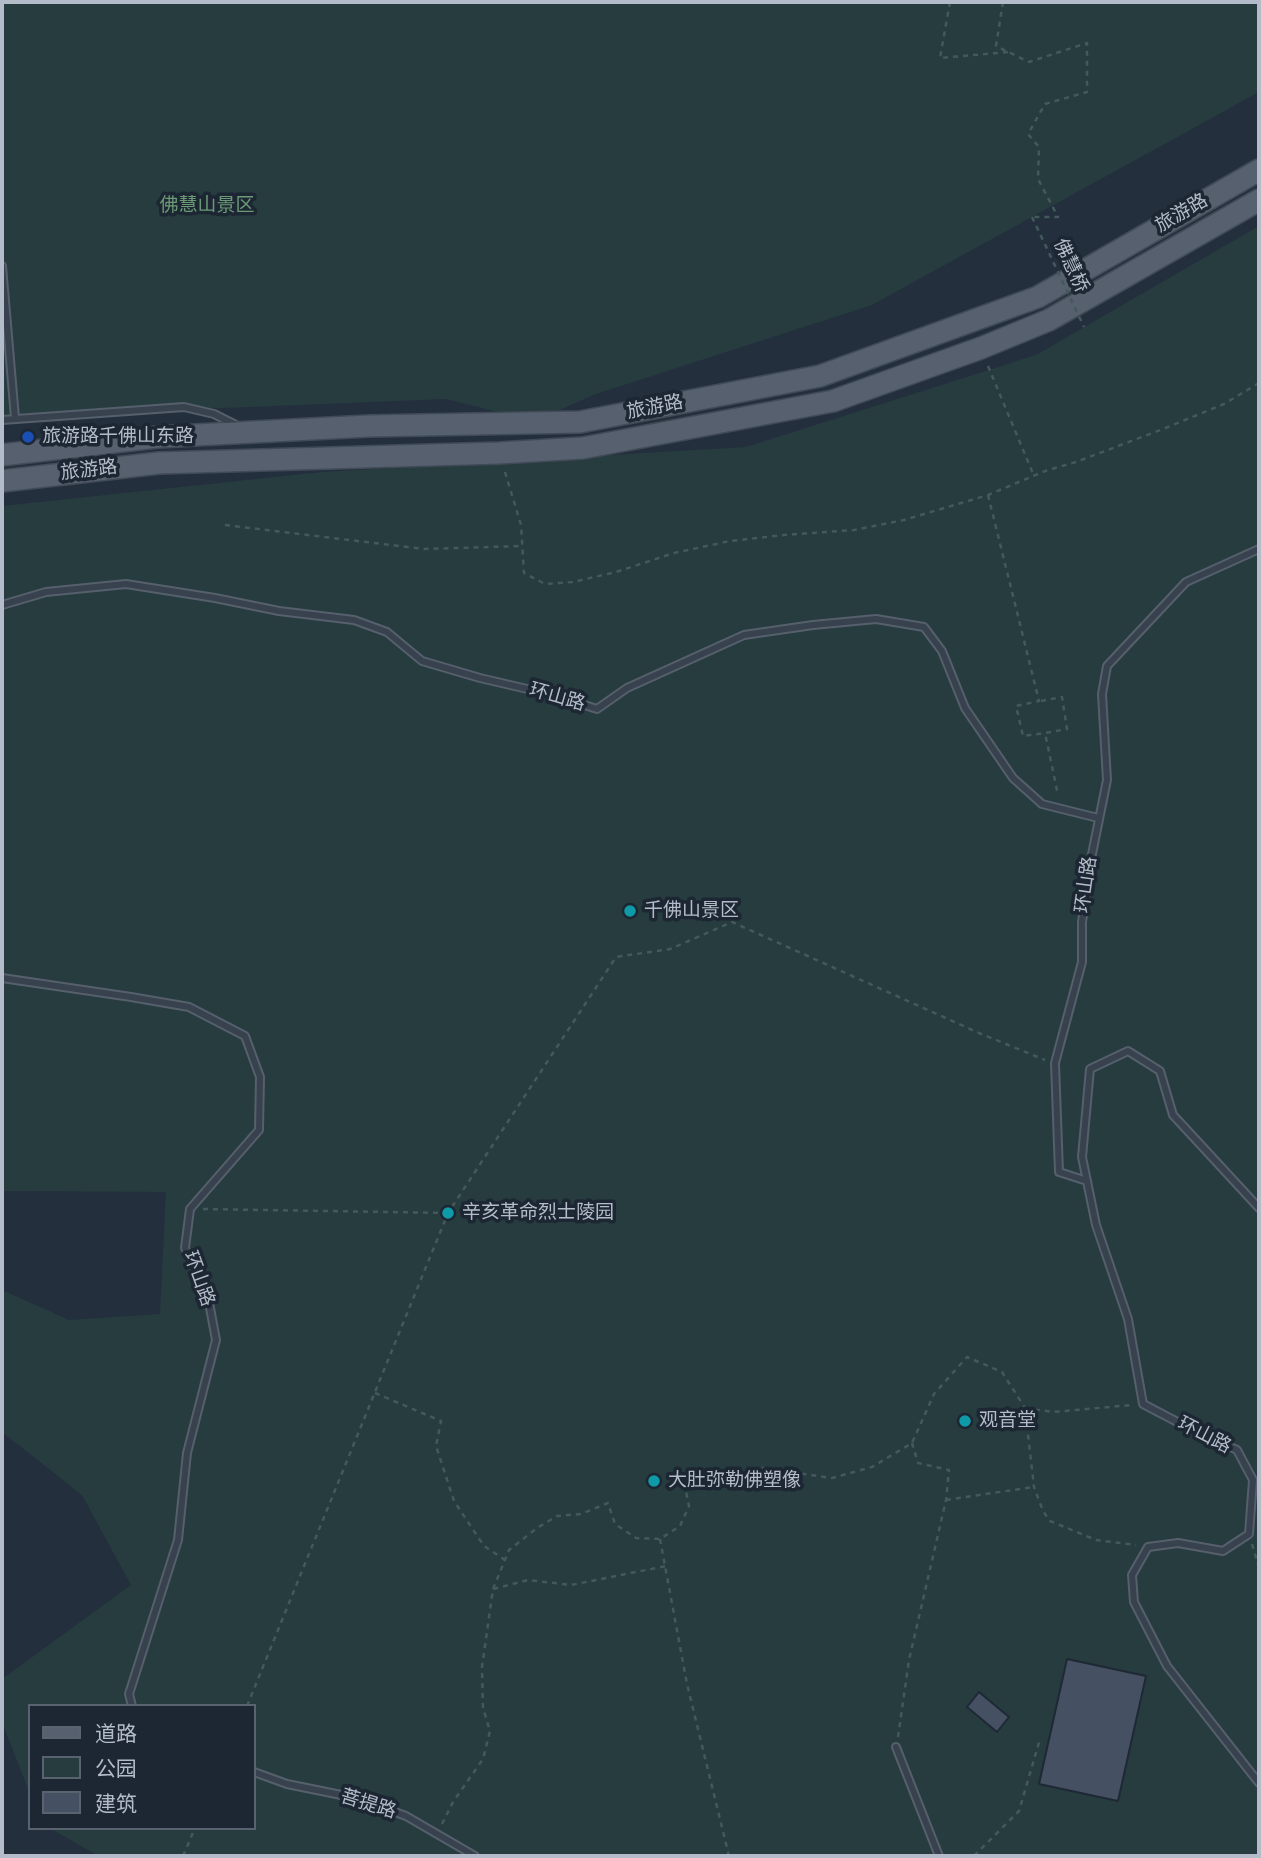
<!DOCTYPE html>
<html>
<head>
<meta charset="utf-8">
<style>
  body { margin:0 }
  #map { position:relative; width:1261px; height:1858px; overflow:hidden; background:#242f3e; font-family:"Titillium Web","Noto Sans SC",sans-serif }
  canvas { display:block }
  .frame { position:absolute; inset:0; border:4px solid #b4bcc9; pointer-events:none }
  .legend { position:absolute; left:28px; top:1704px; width:228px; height:126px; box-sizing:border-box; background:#1d2633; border:2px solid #59626f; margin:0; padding:9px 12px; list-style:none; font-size:21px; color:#b4bcc9 }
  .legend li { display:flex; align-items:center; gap:14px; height:35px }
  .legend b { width:35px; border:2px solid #59626f }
</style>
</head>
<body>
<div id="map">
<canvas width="1261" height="1858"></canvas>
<div class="frame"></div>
<ul class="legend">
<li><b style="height:9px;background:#56606e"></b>道路</li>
<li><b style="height:19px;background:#263c3f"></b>公园</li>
<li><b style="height:19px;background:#455162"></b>建筑</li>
</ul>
</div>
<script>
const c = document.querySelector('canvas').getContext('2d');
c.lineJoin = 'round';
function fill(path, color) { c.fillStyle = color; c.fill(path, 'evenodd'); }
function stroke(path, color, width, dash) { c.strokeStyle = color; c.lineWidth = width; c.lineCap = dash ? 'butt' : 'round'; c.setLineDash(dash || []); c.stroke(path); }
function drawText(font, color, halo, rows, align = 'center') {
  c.font = font + ' "Titillium Web","Noto Sans SC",sans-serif'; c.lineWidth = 7; c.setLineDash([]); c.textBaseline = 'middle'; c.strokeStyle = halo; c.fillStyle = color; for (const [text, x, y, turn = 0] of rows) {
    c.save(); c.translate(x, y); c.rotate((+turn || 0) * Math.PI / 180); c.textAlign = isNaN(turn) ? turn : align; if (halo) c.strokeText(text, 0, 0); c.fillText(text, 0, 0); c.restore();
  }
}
fill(new Path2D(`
  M2 2H1259V92L872 305 596 394 534 421 446 399 2 417Z
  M1259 226V1856H98L50 1828H254V1706H30V1794L2 1722V1679L131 1585 82 1495 2 1432V1290L69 1320 160 1314 166 1192 2 1191V506L322 472 746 447 1036 355Z`), '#263c3f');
const building = new Path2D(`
  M1067 1659 1146 1676 1118 1801 1039 1784Z
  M979 1692 1009 1717 997 1732 967 1707Z`);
fill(building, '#455162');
stroke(building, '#1f2835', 2);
const lane = new Path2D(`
  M2 266 15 418
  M2 420 184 407 214 414 236 425
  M2 605 46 592 126 584 215 598 279 611 354 620 387 632 422 661 480 678 553 695 597 709 627 688 744 635 813 625 876 619 924 627 942 651 965 708 1013 778 1042 804 1098 818
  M2 978 131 997 189 1007 245 1036 260 1077 259 1130 190 1209 185 1248 208 1297 216 1340 187 1453 178 1540 129 1694 132 1706
  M1087 1181 1059 1172 1055 1063 1082 962V922L1091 859 1107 780 1102 694 1107 666 1186 582 1259 549
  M1259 1208 1173 1115 1160 1071 1128 1051 1090 1069 1082 1157 1096 1225 1128 1319 1143 1404 1185 1426 1237 1450 1253 1480 1249 1534 1223 1551 1178 1543 1148 1547 1132 1575 1134 1602 1167 1666 1259 1783
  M896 1747 939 1856
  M254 1772 287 1784 356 1798 406 1816 475 1856`);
const primary = new Path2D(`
  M2 455 157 437 369 426 580 422 820 376 1038 297 1259 170
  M2 481 159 463 499 453 583 448 833 401 981 348 1049 320 1259 200`);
stroke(lane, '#565f6c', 10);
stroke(primary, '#414a57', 24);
stroke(new Path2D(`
  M950 2 940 58 1008 52
  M1003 2 996 46 1029 62 1087 43V92L1045 104 1028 134 1039 147 1038 179 1058 217H1032
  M988 366 1034 476
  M505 472 521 525 524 573 545 584 573 582 616 572 674 553 730 541 784 535 854 530 904 520 988 495 1045 471 1076 462 1163 429 1224 404 1259 383
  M988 495 1039 701 1016 706 1023 736 1045 733
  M225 525 424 549 522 546
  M1041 701 1062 697 1067 729 1045 733 1058 795
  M203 1209 448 1213
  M375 1393 441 1421 436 1446 454 1501 484 1546 505 1560
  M1025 1408 1053 1412 1132 1405
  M946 1500 1033 1487
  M660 1539 687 1684 729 1856
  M1252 1544 1259 1568
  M493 1589 509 1550 537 1528 557 1516 581 1514 608 1503 615 1524 636 1538 660 1539 680 1526 689 1506 685 1487 762 1468 832 1478 872 1467 912 1443 934 1394 967 1357 1002 1372 1025 1408 1034 1487 1043 1511 1050 1521 1096 1540 1136 1545
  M247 1706 448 1213 616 957 670 949 732 922 979 1033 1045 1060
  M898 1737 909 1660 946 1500 949 1470 918 1463 912 1443
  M442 1824 453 1802 483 1759 490 1731 483 1708 482 1667 493 1589 528 1580 571 1585 666 1566
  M183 1856 195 1828
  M974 1856 1019 1811 1040 1739`), '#44595c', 2.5, [5, 5]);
stroke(lane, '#38414e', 6);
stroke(primary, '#56606e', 21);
stroke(new Path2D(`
  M1032 217 1084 327`), '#44595c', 2.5, [5, 5]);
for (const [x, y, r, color] of [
  [28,437,7,"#1a4fb4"],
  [630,911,7,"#0f9aa8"],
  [448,1213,7,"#0f9aa8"],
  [965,1421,7,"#0f9aa8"],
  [654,1481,7,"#0f9aa8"]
]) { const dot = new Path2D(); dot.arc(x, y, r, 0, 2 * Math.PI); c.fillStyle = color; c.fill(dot); stroke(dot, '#1d2633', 2.5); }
drawText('19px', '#6b9a76', '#1d2633', [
  ["佛慧山景区",207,206]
]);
drawText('19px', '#b4bcc9', '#1d2633', [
  ["旅游路",1182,214,-30],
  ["佛慧桥",1070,266,65],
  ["旅游路",655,408,-11],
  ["旅游路",89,471,-7],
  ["环山路",557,698,16],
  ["环山路",1087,885,-82],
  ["环山路",198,1279,70],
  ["环山路",1204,1436,27],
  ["菩提路",368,1805,17]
]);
drawText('19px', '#b4bcc9', '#1d2633', [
  ["旅游路千佛山东路",42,437],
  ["千佛山景区",644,911],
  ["辛亥革命烈士陵园",462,1213],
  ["观音堂",979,1421],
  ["大肚弥勒佛塑像",668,1481]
], 'left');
</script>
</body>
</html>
